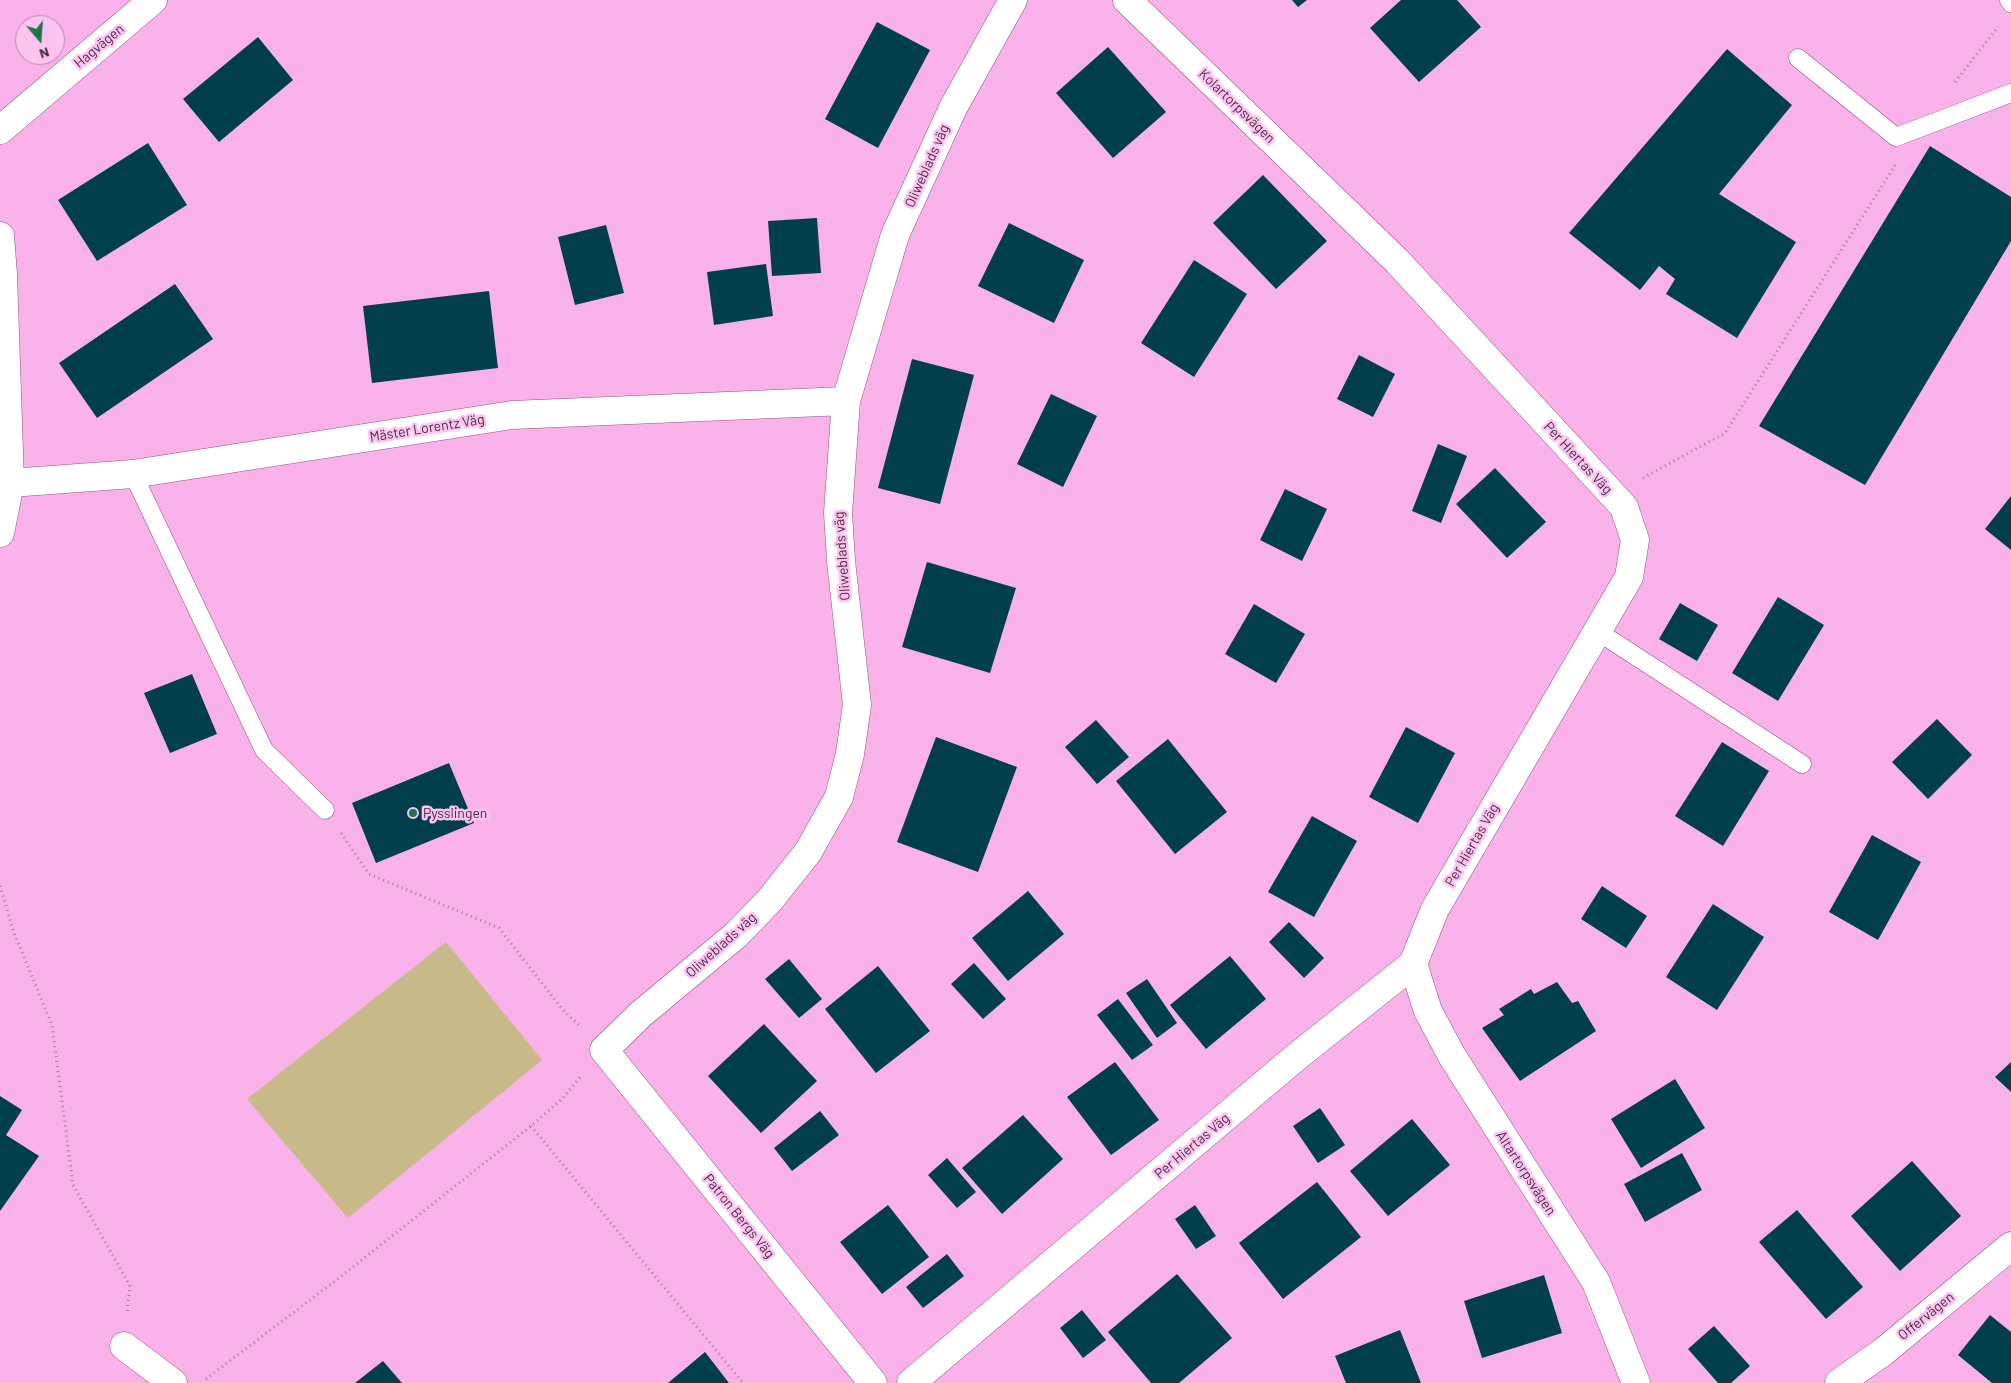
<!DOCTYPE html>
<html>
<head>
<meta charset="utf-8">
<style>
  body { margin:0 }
  #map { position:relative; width:2011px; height:1383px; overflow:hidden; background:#f8b1e9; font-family:Barlow,sans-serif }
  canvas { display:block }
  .north { position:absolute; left:15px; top:15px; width:50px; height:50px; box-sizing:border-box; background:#fdc3f0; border:1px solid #b587ab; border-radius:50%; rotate:162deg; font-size:14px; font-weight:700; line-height:20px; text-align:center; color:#492d44 }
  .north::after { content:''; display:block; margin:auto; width:18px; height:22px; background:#217445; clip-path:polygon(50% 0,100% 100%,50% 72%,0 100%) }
</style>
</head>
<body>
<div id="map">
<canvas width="2011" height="1383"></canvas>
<div class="north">N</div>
</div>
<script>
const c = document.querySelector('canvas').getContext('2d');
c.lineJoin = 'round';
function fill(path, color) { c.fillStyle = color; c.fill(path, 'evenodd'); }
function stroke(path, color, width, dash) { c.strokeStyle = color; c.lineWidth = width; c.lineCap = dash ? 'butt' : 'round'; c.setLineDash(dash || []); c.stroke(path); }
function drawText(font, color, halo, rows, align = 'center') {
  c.font = font + ' Barlow,sans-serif'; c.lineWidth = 5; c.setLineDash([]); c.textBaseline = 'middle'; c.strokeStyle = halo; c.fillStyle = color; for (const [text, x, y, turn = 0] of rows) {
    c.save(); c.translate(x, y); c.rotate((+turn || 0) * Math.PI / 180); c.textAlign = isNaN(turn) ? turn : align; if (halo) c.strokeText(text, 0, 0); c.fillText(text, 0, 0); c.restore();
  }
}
fill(new Path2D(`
  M446 942 542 1060 348 1218 247 1099Z`), '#c7b988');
fill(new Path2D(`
  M1292 0H1307L1298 7Z
  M1401 0H1457L1481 27 1419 82 1370 28Z
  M877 22 930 50 878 148 825 119Z
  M258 37 293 80 219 142 183 99Z
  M1108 47 1166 112 1113 158 1056 93Z
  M1727 49 1792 105 1719 194 1796 242 1737 338 1666 294 1675 279 1659 266 1640 290 1569 233Z
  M148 143 187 205 97 261 58 200Z
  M1930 146 2011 197V241L1865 485 1759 426Z
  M1263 175 1327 241 1276 289 1213 223Z
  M817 218 821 273 772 276 768 221Z
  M1009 223 1084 260 1054 323 978 286Z
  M606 225 624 293 575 305 558 237Z
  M1194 260 1247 294 1194 377 1141 343Z
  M766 264 773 316 714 325 707 272Z
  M175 284 213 339 97 418 59 363Z
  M489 291 498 368 372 383 363 306Z
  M1359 355 1395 374 1373 417 1337 399Z
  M912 359 974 375 940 504 878 488Z
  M1051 394 1097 416 1063 487 1017 464Z
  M1438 444 1467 456 1441 523 1412 511Z
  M1495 468 1546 522 1507 558 1456 504Z
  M1285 489 1327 509 1302 561 1260 540Z
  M2011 496V550L1985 529Z
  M927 562 1016 588 990 673 902 647Z
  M1778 597 1824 625 1778 701 1732 673Z
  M1680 603 1718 625 1697 661 1659 639Z
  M1254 604 1305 634 1276 683 1225 654Z
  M192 674 217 734 170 753 144 693Z
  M1937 719 1972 755 1928 799 1892 762Z
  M1096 720 1129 757 1097 784 1065 747Z
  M1406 727 1455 753 1418 823 1369 797Z
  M936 737 1017 767 978 872 897 842Z
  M1168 739 1227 812 1175 854 1116 781Z
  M1722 742 1769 771 1723 846 1675 816Z
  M449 763 474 823 376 863 352 803Z
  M1312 816 1357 841 1314 917 1268 892Z
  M1872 835 1921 862 1878 940 1829 912Z
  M1602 886 1647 916 1626 948 1581 919Z
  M1028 891 1064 934 1008 981 972 938Z
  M1713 904 1764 937 1717 1010 1666 977Z
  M1289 922 1324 958 1304 978 1269 942Z
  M1230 956 1266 999 1206 1049 1170 1005Z
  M789 959 822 999 799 1018 765 979Z
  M974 963 1006 999 983 1019 951 984Z
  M878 966 930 1031 876 1073 825 1009Z
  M1147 979 1177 1023 1157 1038 1126 993Z
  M1557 982 1572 1003 1578 1001 1596 1031 1520 1081 1482 1028 1504 1015 1499 1009 1531 989 1534 994Z
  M1118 999 1153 1045 1132 1060 1097 1015Z
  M764 1024 817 1081 761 1133 708 1076Z
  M1115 1062 1159 1120 1111 1155 1067 1097Z
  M2011 1062V1092L1995 1077Z
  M1675 1079 1705 1128 1641 1168 1611 1119Z
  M0 1096 22 1110 6 1135 39 1156 0 1211Z
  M1320 1108 1345 1145 1318 1163 1293 1126Z
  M820 1111 839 1135 792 1171 774 1148Z
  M1023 1115 1063 1159 1002 1214 962 1168Z
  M1412 1119 1450 1165 1388 1216 1350 1171Z
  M1682 1153 1702 1190 1645 1222 1624 1184Z
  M947 1158 976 1192 957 1208 928 1175Z
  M1912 1161 1961 1216 1900 1271 1851 1216Z
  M1317 1182 1361 1237 1283 1299 1239 1243Z
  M888 1205 929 1257 882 1294 840 1242Z
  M1195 1205 1216 1236 1196 1249 1175 1219Z
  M1797 1210 1863 1287 1826 1319 1759 1242Z
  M947 1254 964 1276 923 1308 906 1287Z
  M1177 1274 1232 1338 1179 1383H1151L1108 1332Z
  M1544 1275 1562 1333 1482 1358 1464 1301Z
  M1082 1310 1106 1340 1083 1358 1060 1328Z
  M1990 1315 2011 1332V1383H1992L1958 1355Z
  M1714 1326 1750 1366 1731 1383H1718L1688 1349Z
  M1400 1330 1421 1383H1346L1335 1356Z
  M705 1352 729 1383H668Z
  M383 1361 402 1383H355Z`), '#003f4b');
const lane = new Path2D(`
  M2009 0 2011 3
  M1798 58 1896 137 2011 93
  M133 474 264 750 325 810
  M1597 631 1802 764`);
const street = new Path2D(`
  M0 130 153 0
  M0 236 3 274 10 483 0 533
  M10 483 133 474 512 415 846 401
  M1413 964 1428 1011 1452 1056 1596 1282 1636 1383
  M124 1346 173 1383
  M873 1383 604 1050 641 1014 736 935 769 901 808 852 839 797 850 754 857 705 841 561 838 513 846 401 895 235 953 108 1013 0
  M911 1383 1295 1058 1413 964 1435 909 1629 577 1635 540 1624 507 1397 261 1127 0
  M1839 1383 1883 1352 2011 1246`);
stroke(lane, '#905184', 19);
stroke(street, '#905184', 29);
stroke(new Path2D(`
  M1955 82 1997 28
  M1643 478 1725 433 1896 164
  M341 833 369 874 499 928 563 1010 581 1027
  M0 886 14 933 52 1025 73 1185 130 1286 127 1314
  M531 1126 743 1383
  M206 1379 339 1278 531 1126 561 1100 582 1075`), '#ab77a0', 3, [1, 4]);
stroke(lane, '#fff', 18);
stroke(street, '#fff', 28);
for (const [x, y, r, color] of [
  [413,813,5,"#217445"]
]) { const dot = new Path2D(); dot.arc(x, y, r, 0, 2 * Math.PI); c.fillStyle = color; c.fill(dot); stroke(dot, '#fdc3f0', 2); }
drawText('14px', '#492d44', '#fdc3f0', [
  ["Hagvägen",99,46,-40],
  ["Kolartorpsvägen",1237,106,44],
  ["Oliweblads väg",927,166,-66],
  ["Mäster Lorentz Väg",427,428,-9],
  ["Per Hiertas Väg",1578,458,47],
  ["Oliweblads väg",842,556,-94],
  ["Per Hiertas Väg",1472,845,-60],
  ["Oliweblads väg",721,945,-42],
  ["Per Hiertas Väg",1192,1146,-40],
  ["Altartorpsvägen",1526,1173,57],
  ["Patron Bergs Väg",739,1216,51],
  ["Offervägen",1926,1316,-39]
]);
drawText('14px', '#492d44', '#fdc3f0', [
  ["Pysslingen",423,813]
], 'left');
</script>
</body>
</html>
